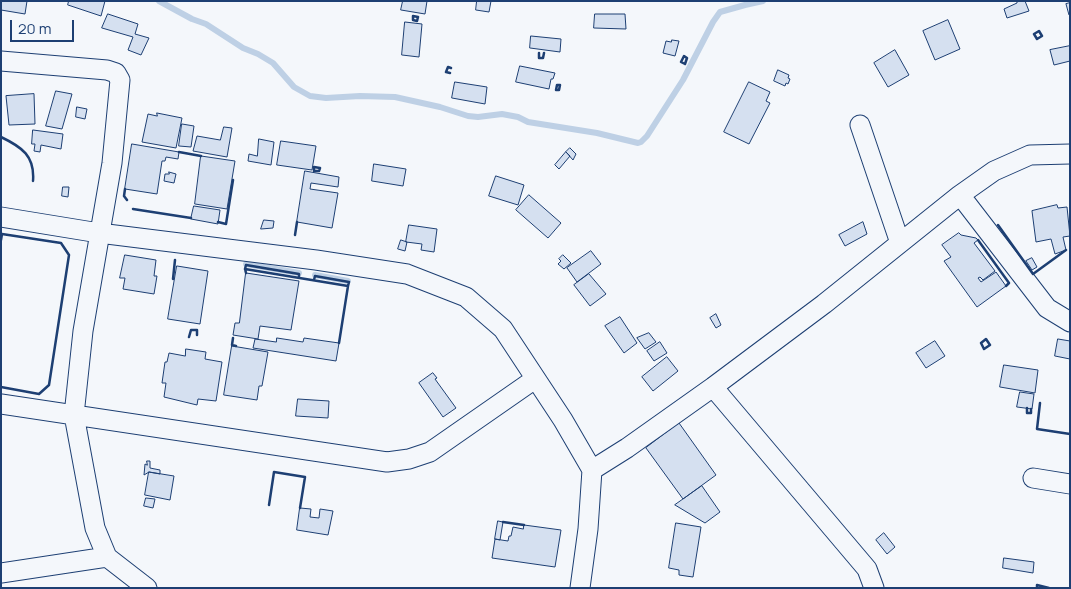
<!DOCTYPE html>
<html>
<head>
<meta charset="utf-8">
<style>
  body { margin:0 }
  #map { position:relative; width:1071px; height:589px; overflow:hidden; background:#f4f7fb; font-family:Manrope,sans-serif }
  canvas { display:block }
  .frame { position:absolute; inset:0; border:2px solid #1d3f73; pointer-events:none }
  .scale { position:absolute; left:10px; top:20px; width:64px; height:22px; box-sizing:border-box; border:2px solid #1d3f73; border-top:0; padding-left:6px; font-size:15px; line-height:18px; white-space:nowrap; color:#1d3f73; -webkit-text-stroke:4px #f4f7fb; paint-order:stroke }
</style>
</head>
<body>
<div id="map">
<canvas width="1071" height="589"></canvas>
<div class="frame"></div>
<div class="scale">20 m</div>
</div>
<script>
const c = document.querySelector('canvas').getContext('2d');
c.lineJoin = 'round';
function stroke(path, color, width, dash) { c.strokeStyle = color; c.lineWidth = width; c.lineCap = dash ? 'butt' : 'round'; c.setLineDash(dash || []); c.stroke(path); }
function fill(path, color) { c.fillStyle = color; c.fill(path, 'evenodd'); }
stroke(new Path2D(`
  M159 1 192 19 206 24 243 48 258 54 273 63 294 87 310 96 326 98 360 96 395 97 440 107 468 116 478 117 502 114 518 117 528 122 597 133 638 143 641 142 647 136 683 80 713 22 720 12 745 5 763 1
  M246 264 299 273
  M315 275 348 281`), '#bed0e5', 6);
const building = new Path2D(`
  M1 1H27L25 14 1 10Z
  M69 1H105L101 16 68 5Z
  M403 1H427L425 14 401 10Z
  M477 1H491L489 12 476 10Z
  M1025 1 1029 11 1007 18 1004 9 1017 3V1Z
  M1070 3V15H1069L1066 4Z
  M108 14 138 24 135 34 149 38 141 55 128 50 133 37 102 28Z
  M595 14H625L626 29 594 28Z
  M948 20 960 49 935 60 923 31Z
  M405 22 422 24 419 57 402 55Z
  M531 36 561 39 560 52 530 48Z
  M672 40 679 41 675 56 663 53 666 41 671 42Z
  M1070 46V61L1054 65 1050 50Z
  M895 50 909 75 888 87 874 63Z
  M520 66 555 73 553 79H551L549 89 516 82Z
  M778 70 789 75 788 78 790 79 788 84 786 83 785 86 774 81Z
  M455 82 487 87 485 104 452 98Z
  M749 82 770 92 766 101 770 103 749 144 724 132Z
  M56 91 72 94 62 129 46 126Z
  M34 94 35 124 9 125 6 96Z
  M77 107 87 109 85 119 76 117Z
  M157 113 182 118 176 148 142 142 148 114 157 116Z
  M182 124 194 126 191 147 179 146Z
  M224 127 232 128 227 157 193 151 197 136 220 140Z
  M33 130 63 134 61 149 41 145 40 152 34 151 35 144H32Z
  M259 139 274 142 271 165 248 161 249 154 257 156Z
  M281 141 316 146 312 170 277 165Z
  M132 144 179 152 178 159 166 157 165 161H162L157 194 125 189Z
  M570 148 576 154 573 160 566 152Z
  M566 152 570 156 559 169 555 165Z
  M201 156 235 161 227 209 195 204Z
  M374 164 406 169 403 186 372 181Z
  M305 171 339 177 338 187 311 183 310 189 338 193 332 228 297 222Z
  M169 172 176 174 174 183 164 181 165 174H169Z
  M496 176 524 185 518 205 489 196Z
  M63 187H69L68 197 62 196Z
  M529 195 561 223 548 238 516 210Z
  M1057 205 1058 208 1067 207 1070 236 1063 237 1066 250 1055 254 1051 239 1036 242 1032 211Z
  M194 206 220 210 218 224 191 219Z
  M264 220 274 221 273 228 261 229Z
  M863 222 867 234 845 246 839 235Z
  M409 225 437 229 434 252 421 250 422 244 406 242Z
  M959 233 961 235 976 238 978 240 974 243 995 271 983 280 980 277 978 278 981 282 996 272 1006 286 977 307 944 261 951 257 942 245Z
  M401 240 407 242 405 251 398 249Z
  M591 251 601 264 577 282 567 268Z
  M125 255 156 260 154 276H157L154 294 123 289 125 278H120Z
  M563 255 571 263 564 269 558 264 561 261 559 259Z
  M1032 258 1037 267 1032 270 1026 261Z
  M177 266 208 271 200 324 168 319Z
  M246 273 299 281 291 330 260 326 258 339 233 335 235 323H239Z
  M589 274 606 294 590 306 574 285Z
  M716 314 721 325 716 328 710 318Z
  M620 317 637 343 624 353 605 326Z
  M649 333 656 342 645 349 637 338Z
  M277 338 303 342 304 338 339 343 336 361 253 348 255 339 276 342Z
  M1058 339 1070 341V359L1055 356Z
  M935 341 945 356 926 368 916 353Z
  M660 342 667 353 654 361 647 351Z
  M232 346 268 352 262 386H259L257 400 224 395Z
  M186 349 206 352 205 359 222 362 216 401 198 399 197 405 164 397 166 383H162L165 362H167L169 353 185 356Z
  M667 357 678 371 653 391 642 377Z
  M1004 365 1038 370 1035 393 1000 387Z
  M433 373 437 378 435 379 456 408 443 417 419 383Z
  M1020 392 1034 394 1032 409 1017 407Z
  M298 399 329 401 328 418 296 416Z
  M679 423 716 475 683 499 646 448Z
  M147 461H150V468L160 470V474L149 472 144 475 145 464 147 465Z
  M149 472 174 476 170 500 145 495Z
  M702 486 720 512 705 523 675 505Z
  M146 498 155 499 153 508 144 506Z
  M300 508 311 509 310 517 319 518 320 509 333 511 328 535 297 530Z
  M498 521 503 522 500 540 495 539Z
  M676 523 701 527 693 577 679 575V570L669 568Z
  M524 525 561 530 555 567 492 558 495 539 508 541 509 536H511L513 527 523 529Z
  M884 533 895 547 887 554 876 540Z
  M1004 558 1034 562 1033 573 1003 568Z`);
fill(building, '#d5e0f0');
stroke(building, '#1d3f73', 1);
const minor = new Path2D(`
  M1 61 107 70 116 73 120 80 112 163 83 331 74 415 95 528 107 557 147 588
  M860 125 900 243
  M960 195 1047 308 1070 322
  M1 217 99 233 316 260 407 274 466 297 503 329 563 420 592 470 588 529 580 588
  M713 387 867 569 874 588
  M1 404 387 462 409 459 430 452 535 379
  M592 470 627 448 713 387 824 304 960 195 994 171 1030 155 1070 154
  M1033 478 1070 484
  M1 573 107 557`);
stroke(minor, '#1d3f73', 21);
stroke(minor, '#f4f7fb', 19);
stroke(new Path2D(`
  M413 16 418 17 417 21 413 20Z
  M1039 31 1042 36 1037 39 1034 34Z
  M539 53V58H543L544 53
  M684 56 687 58 685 64 681 62Z
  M450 73 446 72 448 67 451 68
  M557 85H560L559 90H556Z
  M1 137C22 147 35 156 33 181
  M179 152 201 156
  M314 167 320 168 319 171H314Z
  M125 189 124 196 127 200
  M133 209 191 218
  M218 222 226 224 233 180
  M998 225 1033 274 1066 250
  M295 235 297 222
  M1 240 2 234 61 243 69 255 49 385 39 394 1 387
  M978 240 1009 283 1006 286
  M245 269 246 265 299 274V278
  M246 273 245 269 348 286 339 343
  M173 279 175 260
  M314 280 315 276 349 282 348 286
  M189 337 191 330H197V335
  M233 338 232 345 236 346
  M986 339 990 345 984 349 981 343Z
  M1040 403 1037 429 1070 434
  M1027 408V413H1031V409
  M269 505 274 472 305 477 300 508
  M503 522 524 525
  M1037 588V585L1049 588`), '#1d3f73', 2.5);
</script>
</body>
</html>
